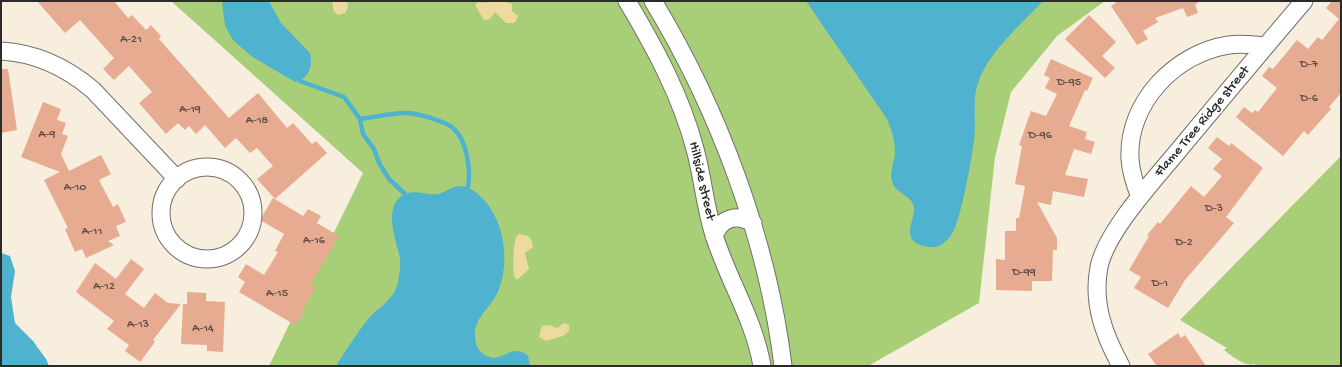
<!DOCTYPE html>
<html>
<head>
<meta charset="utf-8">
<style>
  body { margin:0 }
  #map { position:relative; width:1342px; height:367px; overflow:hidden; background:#f7eede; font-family:"Gochi Hand",sans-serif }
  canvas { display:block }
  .frame { position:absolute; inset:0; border:2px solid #2b2b2b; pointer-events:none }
</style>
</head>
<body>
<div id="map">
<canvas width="1342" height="367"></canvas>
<div class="frame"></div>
</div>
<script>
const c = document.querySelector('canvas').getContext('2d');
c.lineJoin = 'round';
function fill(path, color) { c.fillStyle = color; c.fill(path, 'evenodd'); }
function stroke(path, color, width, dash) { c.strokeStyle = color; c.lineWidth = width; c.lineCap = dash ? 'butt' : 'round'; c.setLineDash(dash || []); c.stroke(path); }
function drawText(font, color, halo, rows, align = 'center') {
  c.font = font + ' "Gochi Hand",sans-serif'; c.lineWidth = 3.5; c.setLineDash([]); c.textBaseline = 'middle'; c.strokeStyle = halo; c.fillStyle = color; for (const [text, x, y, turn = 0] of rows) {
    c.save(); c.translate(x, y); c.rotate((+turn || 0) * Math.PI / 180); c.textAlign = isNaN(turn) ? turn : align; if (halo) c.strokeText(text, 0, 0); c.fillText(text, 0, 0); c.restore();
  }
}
fill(new Path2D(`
  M171 1H1105L1057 36 1011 92 995 157 979 303 868 366H269L363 173Z
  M1341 156V366H1258L1254 364C1245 367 1232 356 1224 350L1227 348 1180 320Z`), '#a8ce78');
fill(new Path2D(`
  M333 1H347L348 7 345 13 338 15C333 11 332 7 333 1Z
  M490 1H502L512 4V11L518 16 517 19 514 23H506L495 12 490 19 484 20 475 5 478 2 486 3Z
  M519 234 528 236 532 241 533 247 525 253 529 269 518 279H516C511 274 514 244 516 237Z
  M564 323 569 325V331L563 336 546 341 539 337 542 326 550 325 557 328Z`), '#eeda9e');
fill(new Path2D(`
  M222 1H269L281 23 310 53C313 66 309 79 295 82L251 56 233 40 225 26Z
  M806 1H1043C1020 26 992 48 979 80 971 100 977 120 974 140 972 158 961 218 953 232 949 239 941 248 932 247 925 247 914 245 911 237 907 228 915 217 914 208 913 196 897 194 893 184 888 174 895 161 895 151 895 140 891 129 887 119Z
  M461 186C471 187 477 193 484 200 504 222 510 260 499 289 494 304 477 315 475 331 474 345 479 355 493 358 506 357 516 344 528 356L530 366H336C346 350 357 333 369 318 378 308 393 300 397 286 399 278 401 267 400 259 397 240 381 206 405 194 416 189 427 196 438 194 447 192 449 187 461 186Z
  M1 253 10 256 15 271 11 297 15 323 33 341 46 359 49 366H1Z`), '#4fb2ce');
stroke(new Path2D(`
  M300 81 344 97 360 119C375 117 391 113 406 113 418 113 444 121 453 128 467 140 471 170 468 187
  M360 119 363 134 374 149 379 163 389 179 405 194`), '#4fb2ce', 4.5);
fill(new Path2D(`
  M37 1H114L128 18 132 15 146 30 151 25 161 36 159 39 229 118 258 93 287 128 293 123 312 144 316 141 327 153 275 199 257 179 273 166 257 148 250 153 236 138 225 148 205 125 196 134 189 126 185 130 178 123 166 134 139 103 152 92 129 66 114 80 103 69 114 58 80 20 65 33Z
  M1118 1H1198V3L1195 4 1198 13 1187 17 1183 8 1155 18 1158 22 1143 31 1148 39 1137 45 1111 6Z
  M1332 1H1341V93L1329 107 1331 109 1308 135 1304 131 1283 156 1236 117 1244 107 1252 113 1255 110 1258 112 1277 88 1262 76 1269 67 1273 69 1297 40 1308 49 1318 37 1322 40 1339 19 1326 8Z
  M1089 15 1116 42 1102 56 1115 68 1105 78 1065 39Z
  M1051 59 1093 78 1087 91 1085 90 1069 126 1087 132 1085 139 1095 142 1091 154 1074 149 1065 175 1088 179 1084 197 1053 191 1051 205 1037 202 1057 238V250H1053L1052 281H1032V291L996 290V259L1005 260V231H1016V218H1019L1025 186 1015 184 1022 146 1019 145 1031 111 1046 116 1057 94 1045 88 1050 78 1044 75Z
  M1 69H8L17 130 1 133Z
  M43 102 61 109 57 120 66 123 62 134 68 136 61 154 69 171 101 155 111 174 99 180 113 207 118 204 126 222 116 226 120 236 108 241 114 245 86 258 82 249 75 252 65 229 68 228 44 180 60 172 21 157Z
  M1217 137 1229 146 1231 143 1263 168 1226 217 1234 223 1185 280 1168 308 1134 288 1141 277 1129 270 1149 236 1147 235 1158 222 1160 224 1191 186 1204 197 1222 176 1213 169 1222 159 1208 148Z
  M273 198 303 216 308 209 321 216 317 223 339 236 310 285 315 288 302 310 304 311 295 325 239 292 245 282 238 277 246 264 264 275 278 252 275 251 284 234 260 220Z
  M131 259 144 269 125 294 144 308 155 293 168 303 181 304 153 340 155 342 140 362 125 351 129 345 107 329 114 321 76 292 95 263 116 279Z
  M187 292 206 293V301L225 302 223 352 207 351V345L181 344 183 304H187Z
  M1178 333 1181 338 1185 335 1206 366H1157L1148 354Z`), '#e7ab92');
const minor = new Path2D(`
  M627 1C655 48 681 96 695 149 703 178 705 207 714 235 728 280 754 319 762 366
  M653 1C718 108 768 241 783 366
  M1 51C36 53 66 67 93 90L177 179
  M161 213a46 46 0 1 1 92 0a46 46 0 1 1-92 0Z
  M1140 197C1135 185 1131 173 1130 159 1127 103 1175 53 1229 45 1241 43 1253 45 1265 46
  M714 236C721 218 736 213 753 223
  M1121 366C1104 335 1092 303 1099 267 1107 229 1158 176 1183 145 1223 97 1263 49 1304 1`);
stroke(minor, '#726f6a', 19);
stroke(minor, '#fff', 17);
drawText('12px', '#5a4b45', null, [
  ["A-21",131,40],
  ["D-7",1309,65],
  ["D-95",1069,83],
  ["D-6",1309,99],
  ["A-19",190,110],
  ["A-18",257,121],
  ["A-9",47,135],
  ["D-96",1040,136],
  ["A-10",75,188],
  ["D-3",1214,209],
  ["A-11",92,232],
  ["A-16",314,241],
  ["D-2",1184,243],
  ["D-99",1024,273],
  ["D-1",1160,284],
  ["A-12",104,287],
  ["A-15",277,294],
  ["A-13",138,325],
  ["A-14",203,329]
]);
drawText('14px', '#2b2b2b', '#fff', [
  ["Flame Tree Ridge street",1203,122,-50],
  ["Hillside street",701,181,77]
]);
</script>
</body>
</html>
